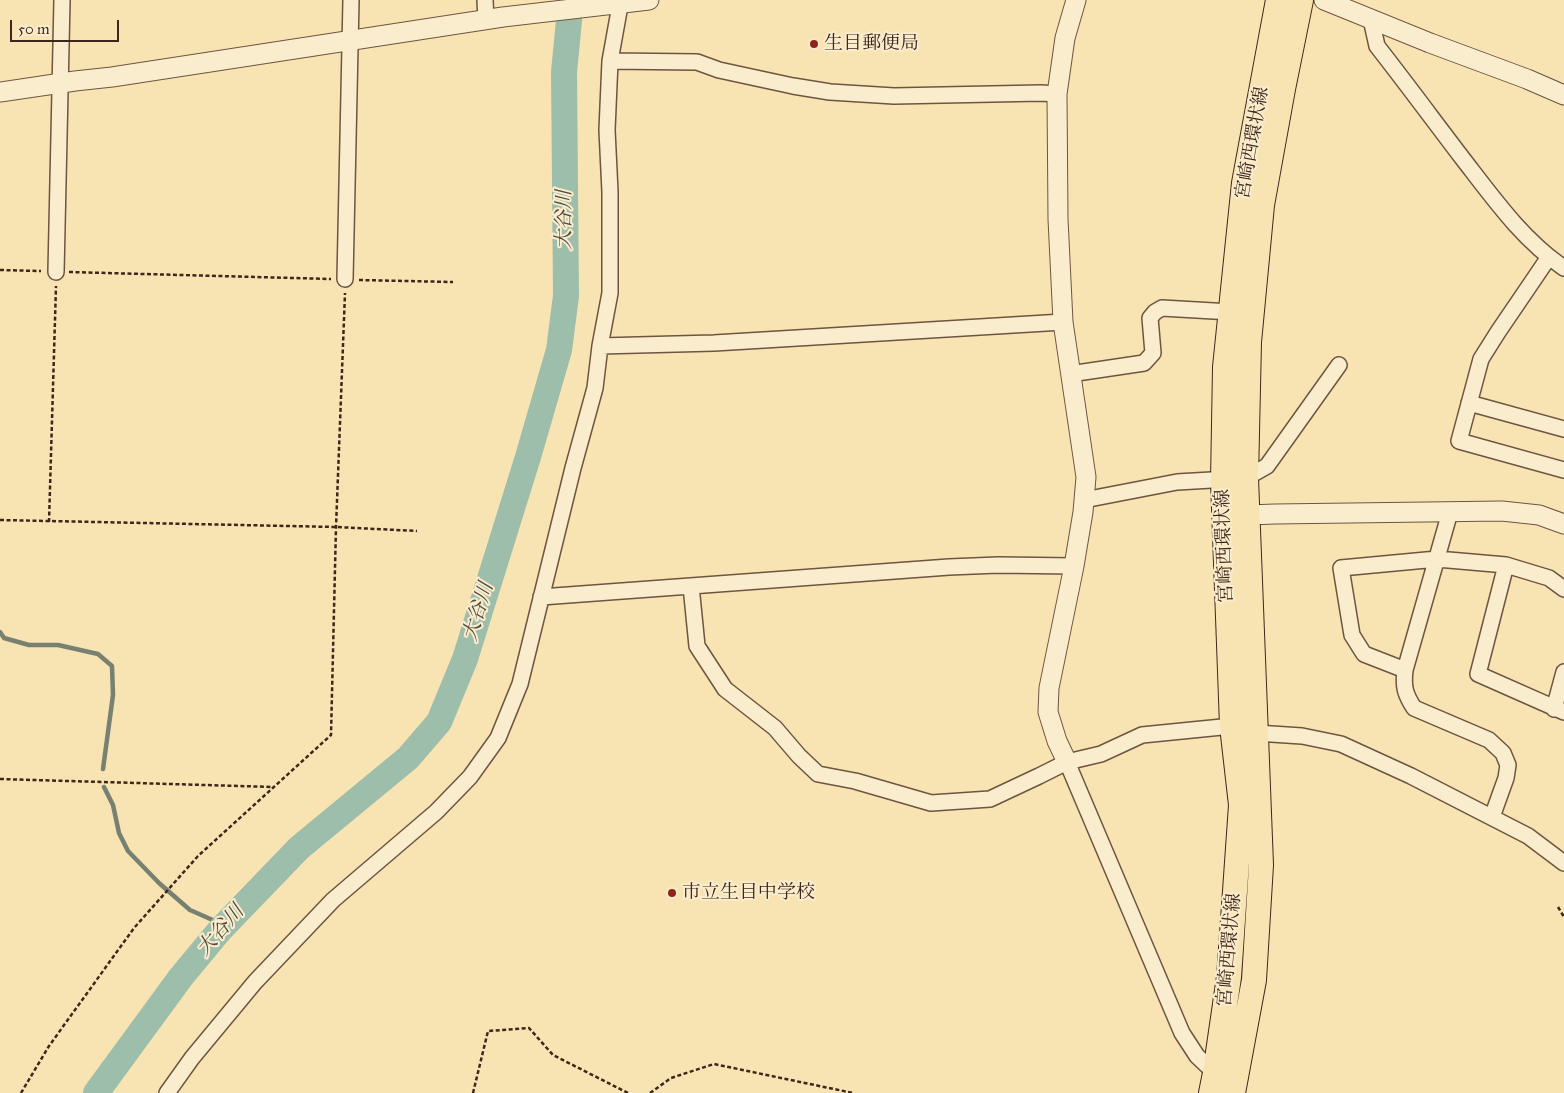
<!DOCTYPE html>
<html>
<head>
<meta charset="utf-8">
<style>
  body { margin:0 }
  #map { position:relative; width:1564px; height:1093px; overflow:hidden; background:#f8e3b3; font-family:"IM FELL Great Primer",serif }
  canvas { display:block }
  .scale { position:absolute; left:10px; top:20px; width:109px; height:22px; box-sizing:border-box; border:2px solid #3f261a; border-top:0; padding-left:6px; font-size:15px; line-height:18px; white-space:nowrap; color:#3f261a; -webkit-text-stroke:4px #faedce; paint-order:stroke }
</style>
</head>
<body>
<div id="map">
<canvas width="1564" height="1093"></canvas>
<div class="scale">50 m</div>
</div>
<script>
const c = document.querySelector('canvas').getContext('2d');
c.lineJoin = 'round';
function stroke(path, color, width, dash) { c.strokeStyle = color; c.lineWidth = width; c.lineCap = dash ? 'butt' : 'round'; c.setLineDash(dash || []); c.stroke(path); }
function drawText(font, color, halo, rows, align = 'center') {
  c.font = font + ' "IM FELL Great Primer","Noto Serif JP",serif'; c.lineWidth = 4; c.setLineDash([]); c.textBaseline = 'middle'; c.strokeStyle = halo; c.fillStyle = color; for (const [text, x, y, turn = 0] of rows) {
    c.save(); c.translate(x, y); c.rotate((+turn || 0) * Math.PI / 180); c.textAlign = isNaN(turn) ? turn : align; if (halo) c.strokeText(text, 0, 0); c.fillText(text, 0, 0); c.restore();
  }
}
stroke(new Path2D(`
  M0 632 4 638 29 645H58L98 654 112 666 113 695 103 769
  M104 787 113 805 119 833 128 851 159 883 190 910 224 925`), '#778171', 4.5);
stroke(new Path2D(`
  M96 1093 181 977 220 930 299 848 408 758 439 722 465 659 528 457 559 350 566 296 564 72 571 0`), '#9dbeab', 26);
const minor = new Path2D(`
  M485 0 486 20
  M1371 19 1377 46C1406 83 1434 121 1463 159 1494 199 1522 239 1564 268
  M610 61 697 62 719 70 793 86 830 92 894 96 1041 93 1057 94
  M1549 257 1498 332 1481 359 1459 441 1564 470
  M56 272 62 0
  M345 279 351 0
  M600 346 714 343 1063 322
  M1070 374 1144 363 1153 353 1150 318 1155 312 1162 308 1231 312
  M1469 403 1564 429
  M1084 500 1177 482 1246 478 1267 466 1339 365
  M1450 512 1405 670C1403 687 1405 694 1414 708L1489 740 1503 753 1508 765 1506 778 1492 817
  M1506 565 1478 674 1564 712
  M691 586 697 646 725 689 775 728 799 756 818 774 855 781 931 803 990 799 1039 776 1067 762 1101 754 1142 735 1232 726 1256 733 1302 736 1341 744 1411 776 1528 836 1564 863
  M541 597 949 567 998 565 1074 566
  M1405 670 1364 654 1352 635 1341 568 1437 559 1506 565 1549 578 1564 589
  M1554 709 1564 672
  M1067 762 1182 1033 1197 1056 1215 1073
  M167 1093 192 1058 255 982 333 900 436 812 470 777 498 738 520 684 573 468 595 388 600 346 610 293V192L607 130 610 61 621 0`);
const tertiary = new Path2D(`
  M1324 0 1430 43 1527 79 1564 95
  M0 92 75 81 112 77 503 17 649 0
  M1248 515 1275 514 1502 511 1539 515 1564 524
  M1067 762 1057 741 1048 712 1049 688 1074 566 1083 512 1086 477 1063 322 1058 219 1057 94 1065 38 1076 0`);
const primary = new Path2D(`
  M1211 1093 1215 1073 1229 977 1241 805 1232 726 1223 481 1225 367 1244 183 1278 0
  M1233 1093 1254 980 1261 865 1246 478 1249 342 1262 205 1283 89 1301 0`);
stroke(minor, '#6d5540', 18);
stroke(tertiary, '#6d5540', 21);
stroke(primary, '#3f261a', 26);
stroke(new Path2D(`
  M0 270 41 271
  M69 272 331 279
  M359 280 453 282
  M0 520 336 527 417 531
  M49 522 56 286
  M0 779 273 787
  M1558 907 1564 917
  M21 1093 49 1046 134 928 198 856 331 735 336 527 345 293
  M473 1093 488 1031 529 1028 553 1055 628 1093
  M650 1093 671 1078 714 1064 853 1093`), '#3f261a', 2.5, [4, 2.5]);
stroke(minor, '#faedce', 15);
stroke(tertiary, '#faedce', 19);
stroke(primary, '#f8e3b3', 24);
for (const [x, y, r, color] of [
  [814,44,5,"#8f2418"],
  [672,893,5,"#8f2418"]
]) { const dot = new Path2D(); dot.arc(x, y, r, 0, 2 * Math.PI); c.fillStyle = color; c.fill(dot); stroke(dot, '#faedce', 2); }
drawText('19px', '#3f261a', '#faedce', [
  ["生目郵便局",824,44],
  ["市立生目中学校",682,893]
], 'left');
drawText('19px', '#3f261a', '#faedce', [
  ["宮崎西環状線",1253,143,-80],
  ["宮崎西環状線",1225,546,-92],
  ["宮崎西環状線",1230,950,-85]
]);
drawText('italic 20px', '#564c3e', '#faedce', [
  ["大谷川",565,220,-90],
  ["大谷川",479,612,-73],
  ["大谷川",221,931,-49]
]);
</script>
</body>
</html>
